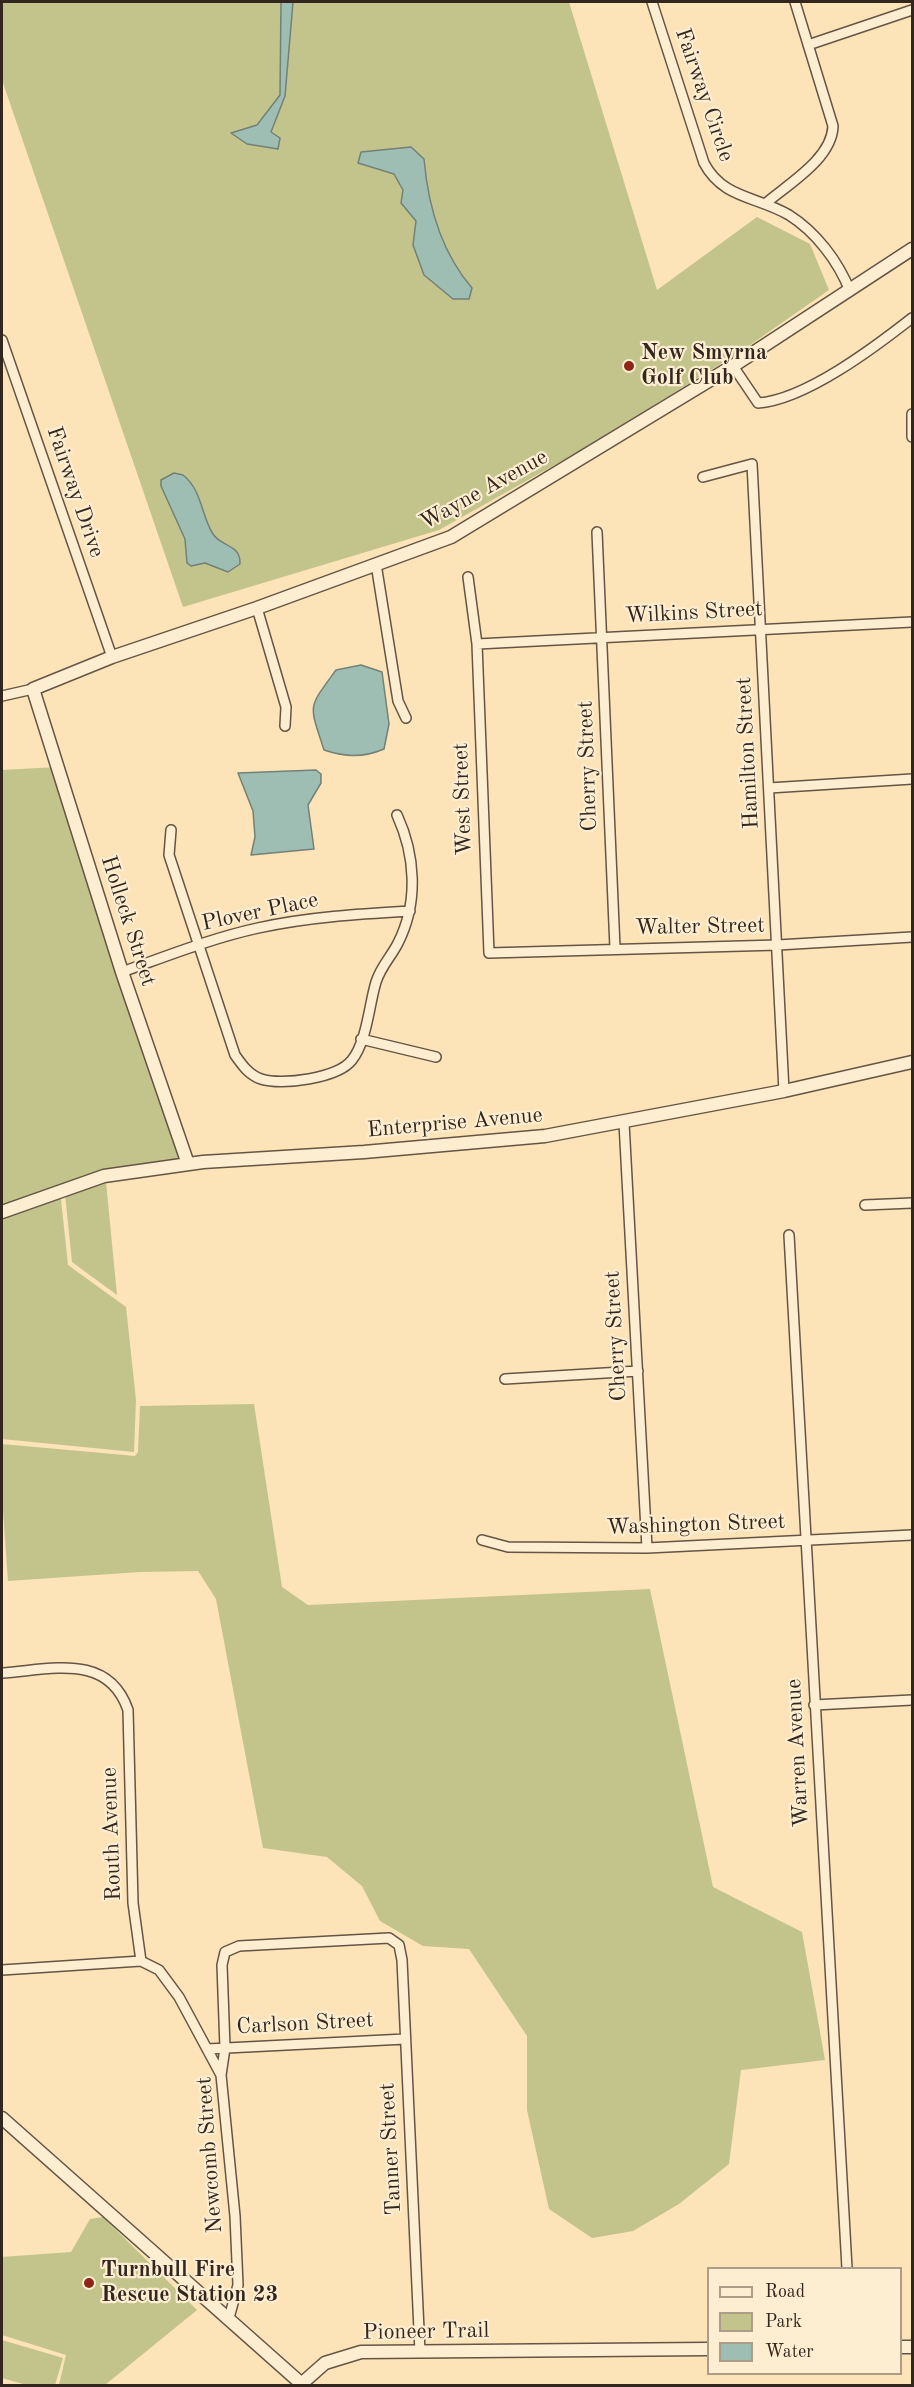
<!DOCTYPE html>
<html>
<head>
<meta charset="utf-8">
<style>
  body { margin:0 }
  #map { position:relative; width:914px; height:2387px; overflow:hidden; background:#fce3b8; font-family:"Old Standard TT",serif }
  canvas { display:block }
  .frame { position:absolute; inset:0; border:3px solid #32261e; pointer-events:none }
  .legend { position:absolute; left:707px; top:2267px; width:195px; height:108px; box-sizing:border-box; background:#fdedd1; border:2px solid #ac9d89; margin:0; padding:8px 10px; list-style:none; font-size:18px; color:#32261e }
  .legend li { display:flex; align-items:center; gap:12px; height:30px }
  .legend b { width:30px; border:2px solid #ac9d89 }
</style>
</head>
<body>
<div id="map">
<canvas width="914" height="2387"></canvas>
<div class="frame"></div>
<ul class="legend">
<li><b style="height:8px;background:#fdedd1"></b>Road</li>
<li><b style="height:16px;background:#c3c38c"></b>Park</li>
<li><b style="height:16px;background:#9fbeb3"></b>Water</li>
</ul>
</div>
<script>
const c = document.querySelector('canvas').getContext('2d');
c.lineJoin = 'round';
function fill(path, color) { c.fillStyle = color; c.fill(path, 'evenodd'); }
function stroke(path, color, width, dash) { c.strokeStyle = color; c.lineWidth = width; c.lineCap = dash ? 'butt' : 'round'; c.setLineDash(dash || []); c.stroke(path); }
function drawText(font, color, halo, rows, align = 'center') {
  c.font = font + ' "Old Standard TT",serif'; c.lineWidth = 4.5; c.setLineDash([]); c.textBaseline = 'middle'; c.strokeStyle = halo; c.fillStyle = color; for (const [text, x, y, turn = 0] of rows) {
    c.save(); c.translate(x, y); c.rotate((+turn || 0) * Math.PI / 180); c.textAlign = isNaN(turn) ? turn : align; if (halo) c.strokeText(text, 0, 0); c.fillText(text, 0, 0); c.restore();
  }
}
fill(new Path2D(`
  M2 2H569L657 290 757 217 810 244 829 290 740 352 576 453 439 530 183 607 2 80Z
  M57 767 188 1164 60 1190 68 1265 126 1307 136 1400 134 1452 2 1439V770Z
  M106 1182 117 1295 72 1262 65 1194Z
  M254 1404 282 1587 308 1605 650 1589 713 1887 802 1932 825 2060 741 2070 729 2164 679 2204 633 2231 592 2238 549 2209 527 2110V2036L469 1949 423 1946 380 1921 362 1886 327 1857 263 1848 216 1599 198 1571 140 1572 8 1581 2 1497V1444L135 1456 138 1452 140 1406Z
  M103 2217 197 2310 105 2385H59L66 2355 2 2335V2257L71 2252 90 2219Z
  M2 2340 63 2358 55 2385H27L2 2378Z`), '#c3c38c');
const water = new Path2D(`
  M281 2H293L285 96 271 132 280 138 278 149 247 144 231 133 257 125 280 95Z
  M411 147 424 159C428 205 441 252 472 288L469 299H453L424 275 413 245 416 221 401 203 403 190 394 174 358 163 361 152Z
  M174 473 183 475C202 490 201 515 213 534 221 547 241 544 240 564L228 572 205 563 191 566 187 563 185 539 161 486V480Z
  M361 665 382 672 389 724 384 749C363 758 345 757 324 750 309 703 307 710 336 670Z
  M316 770 321 774V783L308 805 314 849 251 855 255 837 253 811 238 773Z`);
fill(water, '#9fbeb3');
stroke(water, '#738177', 1.5);
const minor = new Path2D(`
  M652 2 704 163C723 199 757 196 789 215 816 232 838 261 850 291
  M808 45 912 10
  M765 204C788 184 832 159 833 126L795 2
  M2 340 112 657
  M733 366 758 403C805 400 875 347 912 318
  M912 414V437
  M703 477 752 464 784 1091
  M597 532 615 948
  M376 564 398 701 406 718
  M468 577 477 644 489 953 778 945 912 937
  M257 608 286 707 285 726
  M477 644 912 622
  M2 696 33 689
  M769 788 912 779
  M171 830 169 855 235 1055C242 1065 249 1075 261 1079 282 1086 338 1078 352 1060 367 1041 369 1005 376 982 381 966 391 957 398 943 419 902 415 854 397 815
  M122 972C167 956 212 938 258 928 308 917 359 914 410 911
  M361 1039 436 1057
  M624 1123 647 1548
  M865 1205 912 1203
  M789 1235 847 2268
  M505 1379 638 1371
  M482 1540 508 1547 647 1548 912 1535
  M2 1673C50 1670 108 1652 128 1710L133 1903 141 1961 159 1970 179 1997 221 2075
  M814 1705 912 1700
  M2 1970 141 1961
  M207 2049 405 2039
  M229 2318 238 2285 235 2216 221 2075 225 2048 222 1965 225 1952 239 1946 389 1938 399 1945 402 1960 420 2352`);
const tertiary = new Path2D(`
  M188 1164 122 972 33 689 112 657 257 608 451 537 733 366 912 249
  M2 1212 104 1176 203 1162 364 1152 545 1136 784 1091 912 1062
  M2 2118 304 2386
  M900 2347H912
  M299 2386 325 2363 361 2352 708 2349`);
stroke(minor, '#645544', 12);
stroke(tertiary, '#645544', 15);
stroke(minor, '#fdedd1', 9);
stroke(tertiary, '#fdedd1', 12);
for (const [x, y, r, color] of [
  [629,366,6,"#8f2418"],
  [89,2283,6,"#8f2418"]
]) { const dot = new Path2D(); dot.arc(x, y, r, 0, 2 * Math.PI); c.fillStyle = color; c.fill(dot); stroke(dot, '#fdedd1', 2); }
drawText('22px', '#32261e', '#fdedd1', [
  ["Fairway Circle",704,95,71],
  ["Wayne Avenue",484,490,-29],
  ["Fairway Drive",75,492,71],
  ["Wilkins Street",694,613,-3],
  ["Hamilton Street",748,753,-93],
  ["Cherry Street",588,766,-92],
  ["West Street",463,799,-92],
  ["Plover Place",260,912,-12],
  ["Holleck Street",128,921,72],
  ["Walter Street",700,927,-1],
  ["Enterprise Avenue",455,1123,-5],
  ["Cherry Street",616,1336,-93],
  ["Washington Street",696,1525,-2],
  ["Warren Avenue",798,1753,-93],
  ["Routh Avenue",112,1834,-92],
  ["Carlson Street",305,2024,-3],
  ["Tanner Street",391,2149,-93],
  ["Newcomb Street",210,2155,-94],
  ["Pioneer Trail",426,2332,-1]
]);
drawText('bold 22px', '#32261e', '#fdedd1', [
  ["New Smyrna",641,353],
  ["Golf Club",641,378],
  ["Turnbull Fire",101,2270],
  ["Rescue Station 23",101,2295]
], 'left');
</script>
</body>
</html>
